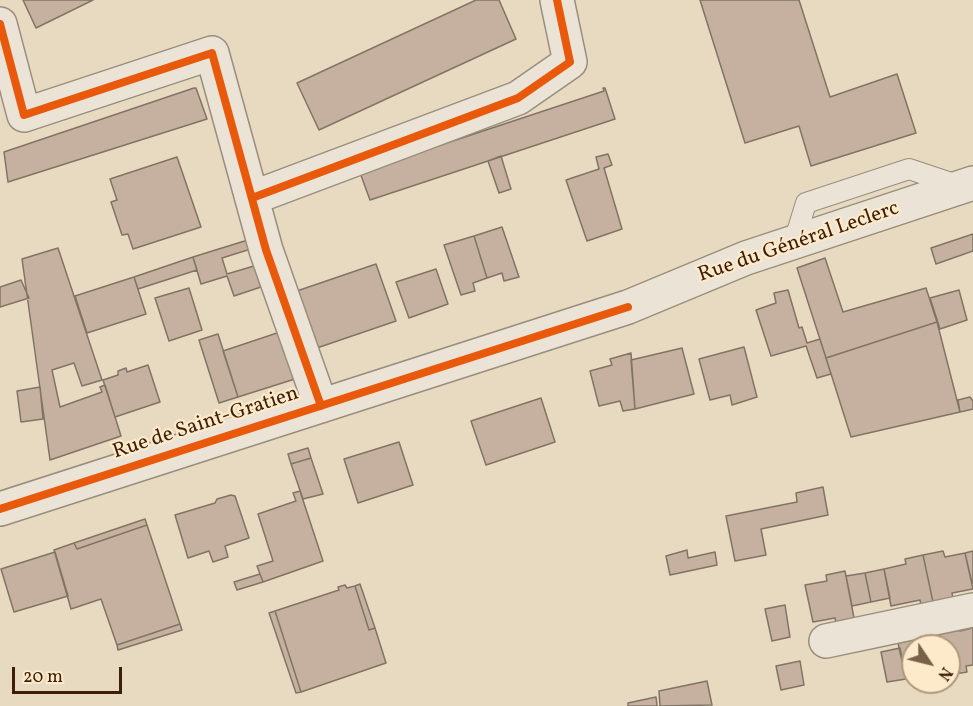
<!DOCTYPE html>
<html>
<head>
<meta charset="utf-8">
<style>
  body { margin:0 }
  #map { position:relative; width:973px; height:706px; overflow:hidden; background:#e8dac0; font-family:Vollkorn,serif }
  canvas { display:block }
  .north { position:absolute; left:901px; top:634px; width:60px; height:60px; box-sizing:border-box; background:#fceaca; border:2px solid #b0987c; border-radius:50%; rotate:125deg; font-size:16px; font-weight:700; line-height:24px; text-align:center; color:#3d1e08 }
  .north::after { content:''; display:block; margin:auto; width:21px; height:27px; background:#796048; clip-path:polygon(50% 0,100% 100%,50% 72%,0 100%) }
  .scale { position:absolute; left:12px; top:667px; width:110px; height:27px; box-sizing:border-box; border:3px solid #3d1e08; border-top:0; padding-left:8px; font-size:18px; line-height:21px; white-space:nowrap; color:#3d1e08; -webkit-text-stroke:4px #fceaca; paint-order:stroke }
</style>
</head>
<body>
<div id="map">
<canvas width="973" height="706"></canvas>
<div class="north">N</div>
<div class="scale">20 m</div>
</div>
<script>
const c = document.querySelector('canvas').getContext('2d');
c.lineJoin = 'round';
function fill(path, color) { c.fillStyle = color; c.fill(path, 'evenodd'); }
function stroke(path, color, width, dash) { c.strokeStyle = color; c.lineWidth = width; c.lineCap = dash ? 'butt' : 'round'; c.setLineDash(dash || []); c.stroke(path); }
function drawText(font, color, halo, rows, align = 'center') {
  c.font = font + ' Vollkorn,serif'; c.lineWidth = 4.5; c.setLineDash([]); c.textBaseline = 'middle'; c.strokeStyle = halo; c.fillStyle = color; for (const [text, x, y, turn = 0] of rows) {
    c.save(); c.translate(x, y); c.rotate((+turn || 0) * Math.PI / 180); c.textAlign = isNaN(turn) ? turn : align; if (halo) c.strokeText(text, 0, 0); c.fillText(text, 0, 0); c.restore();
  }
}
const building = new Path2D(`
  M23 0H93L36 28Z
  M476 0H499L516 39 319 130 297 83Z
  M700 0H799L830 97 897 74 916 133 811 166 799 126 745 143Z
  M194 88H196L207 119 8 182 4 152Z
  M603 88H605L615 119 370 200 359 170 362 171 604 91Z
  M608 154 612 165 604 168 622 229 587 241 566 180 599 169 596 157Z
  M501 156 511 189 499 193 488 161Z
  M177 157 201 227 133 249 128 234 122 235 111 202 117 200 110 179Z
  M502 227 519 277 504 281 502 273 487 278 474 236Z
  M973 234V251L936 264 931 248Z
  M474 236 487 278 473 283 475 291 461 295 444 245Z
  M251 239 254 248 222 258 227 274 254 266 261 287 234 296 227 276 201 284 193 257Z
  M58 248 102 380 82 386 74 363 52 370 60 407 102 392 100 387 105 385 121 436 50 460 22 259Z
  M193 257 197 270 138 289 134 277Z
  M825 258 843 312 926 288 937 322 826 358 797 268Z
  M376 264 396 321 311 350 291 293Z
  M436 269 448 304 409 318 396 282Z
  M134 277 146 314 87 333 75 296Z
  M21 280 29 298 0 307V287Z
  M189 288 202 330 169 341 155 298Z
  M788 290 799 328 802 327 807 343 820 339 831 374 817 378 806 346 771 356 756 310 776 303 774 293Z
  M959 290 967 320 940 329 930 298Z
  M937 322 960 412 851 437 826 358Z
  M283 331 298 378 238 397 223 351Z
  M218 334 238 397 219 403 199 340Z
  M744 347 757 397 732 405 730 395 710 400 699 359Z
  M682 348 694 394 635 409 631 360Z
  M631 353 635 409 623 411 620 401 599 406 590 371 612 365 610 359Z
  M148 365 160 402 115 417 103 380 118 375V371L126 368 127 372Z
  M40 387 43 419 21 422 17 391Z
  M970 397 973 401V409L960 412 958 400Z
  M541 398 555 442 486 465 471 421Z
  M399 442 413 485 358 503 344 459Z
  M308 448 311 458 291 464 288 454Z
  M311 458 323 494 303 499 291 464Z
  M823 487 828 515 761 529 766 555 735 561 726 516 797 502 796 493Z
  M300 491 323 561 263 582 257 566 273 561 258 514 296 501 293 493Z
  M231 495 235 496 249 538 225 546 228 557 213 562 209 551 188 558 175 515 215 503 217 499Z
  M145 519 147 525 77 549 74 543Z
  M147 525 180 624 117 645 101 599 71 609 54 550 74 543 77 549Z
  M687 550 688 558 715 552 717 565 670 575 666 556Z
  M943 551 945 557 965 553 973 589 952 593 953 599 933 602 923 555Z
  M973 551V583H972L965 553Z
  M55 552 68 596 14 612 1 569Z
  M923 555 933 602 921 605 920 600 891 606 884 569 906 564 905 559Z
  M884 569 890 598 871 602 865 573Z
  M845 571 854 618 836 622 835 618 813 622 805 585 827 581 826 575Z
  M865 573 871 602 852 606 846 576Z
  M260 574 263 582 237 590 234 582Z
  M360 584 375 628 369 630 355 586Z
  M345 585 347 588 355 586 369 630 375 628 386 663 301 692 275 611 339 590 338 587Z
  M785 605 790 637 772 641 765 609Z
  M275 611 301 692 296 693 269 613Z
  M180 624 182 630 118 650 117 645Z
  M959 626 960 631 973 628V665L966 666 967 672 949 675V646H942L939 630Z
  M939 630 942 646H913V677L906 679 898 643 927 637 926 633Z
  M900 648 906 679 887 682 881 652Z
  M800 661 804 685 781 690 776 666Z
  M707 681 712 705 660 706 659 691Z
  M656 697 657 706H628V703Z`);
fill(building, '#c6b1a0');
stroke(building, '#817464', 1.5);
const lane = new Path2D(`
  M794 242 806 203 909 169 960 186`);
const street = new Path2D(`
  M0 24 24 115 212 53 266 250 321 406
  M252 198 518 98 570 62 557 0
  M0 509 628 307 746 258 973 183
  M826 641 973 610`);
stroke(lane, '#998e7c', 22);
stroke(street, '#998e7c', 36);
stroke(lane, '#ebe3d6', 20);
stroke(street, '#ebe3d6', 33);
stroke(new Path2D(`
  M0 24 24 115 212 53 266 250 321 406
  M252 198 518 98 570 62 557 0
  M0 509 628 307`), '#e8590c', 8);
drawText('21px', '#3d1e08', '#fceaca', [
  ["Rue du Général Leclerc",799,243,-19],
  ["Rue de Saint-Gratien",206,424,-18]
]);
</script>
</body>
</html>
